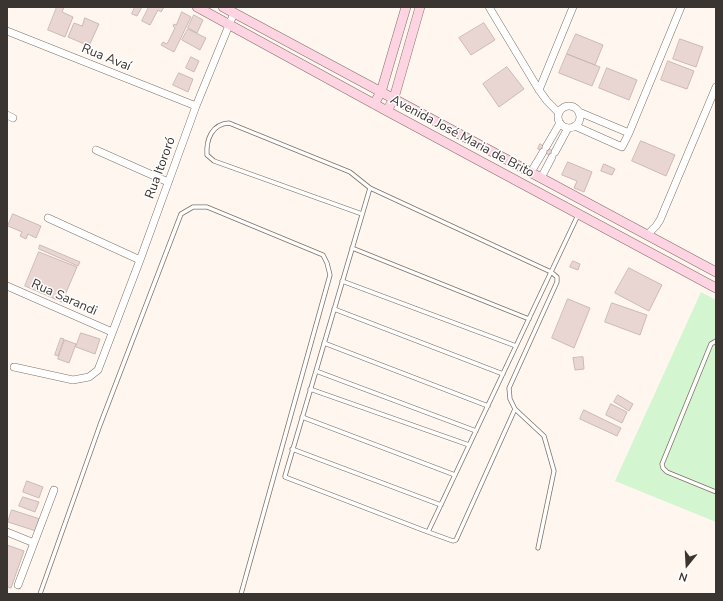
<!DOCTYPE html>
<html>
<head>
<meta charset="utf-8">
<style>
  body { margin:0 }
  #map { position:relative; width:723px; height:601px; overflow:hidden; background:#fff6ef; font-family:"Nunito Sans",sans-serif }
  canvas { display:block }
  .frame { position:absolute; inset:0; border:8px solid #3b3531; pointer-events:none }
  .north { position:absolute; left:667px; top:545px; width:40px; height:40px; -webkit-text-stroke:3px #fff; paint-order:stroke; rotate:198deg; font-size:11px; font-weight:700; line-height:16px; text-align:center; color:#3b3531 }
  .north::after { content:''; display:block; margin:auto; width:14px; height:18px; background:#3b3531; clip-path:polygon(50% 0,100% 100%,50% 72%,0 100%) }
</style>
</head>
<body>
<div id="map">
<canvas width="723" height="601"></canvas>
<div class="frame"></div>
<div class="north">N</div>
</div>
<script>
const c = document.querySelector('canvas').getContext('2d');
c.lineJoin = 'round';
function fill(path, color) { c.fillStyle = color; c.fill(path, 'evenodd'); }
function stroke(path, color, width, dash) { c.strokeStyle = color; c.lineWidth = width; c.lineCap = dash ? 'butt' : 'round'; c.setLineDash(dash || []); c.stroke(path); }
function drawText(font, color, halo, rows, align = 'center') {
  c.font = font + ' "Nunito Sans",sans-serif'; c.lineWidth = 3; c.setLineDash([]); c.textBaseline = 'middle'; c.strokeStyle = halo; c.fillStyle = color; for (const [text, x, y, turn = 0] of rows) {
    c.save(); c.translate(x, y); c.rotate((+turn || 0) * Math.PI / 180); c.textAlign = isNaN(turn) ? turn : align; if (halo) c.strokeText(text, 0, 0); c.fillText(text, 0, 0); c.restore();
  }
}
fill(new Path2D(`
  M701 292 716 300V522L615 481Z`), '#d3f5d0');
const building = new Path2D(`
  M57 7H64L62 12 73 17 65 37 48 30Z
  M135 7H142L137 16 132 14Z
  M149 7H164L161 12 158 10 150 25 142 21Z
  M182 12 191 17 174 52 161 45 163 42 167 44 175 28 173 26 174 24 176 25Z
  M194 15 203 20 197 33 188 28Z
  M85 18 99 24 89 46 68 37 74 23 82 26Z
  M484 23 495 40 471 55 459 38Z
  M188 29 206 38 200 50 182 40Z
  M576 34 603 45 595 65 567 54Z
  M680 39 703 47 696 67 673 59Z
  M567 54 600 67 592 86 559 73Z
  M191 57 199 61 194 72 186 68Z
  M668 61 694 71 687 89 661 80Z
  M507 67 524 89 499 107 483 84Z
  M607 68 637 80 629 100 599 88Z
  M179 73 193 79 188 92 173 85Z
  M641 141 675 155 666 176 632 161Z
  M540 144 557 153 555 158 538 149Z
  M568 162 592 172 584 192 574 188 577 181 562 175Z
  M604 164 615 169 612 175 601 171Z
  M13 214 41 226 36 238 28 234 26 239 20 236 22 232 8 226Z
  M40 245 80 262 78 266 39 249Z
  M39 252 77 267 62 302 25 286Z
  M573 261 580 264 578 270 570 267Z
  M629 268 662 285 649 311 615 293Z
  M568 299 590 308 574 348 552 338Z
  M612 303 647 315 640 335 605 322Z
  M81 333 100 339 95 354 76 347Z
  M61 338 64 339 58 356 55 355Z
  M65 340 76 344 69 363 58 359Z
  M583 357 584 369 575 370 573 358Z
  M618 395 633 404 629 411 614 402Z
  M611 404 627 412 622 423 606 415Z
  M584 410 621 428 617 436 580 419Z
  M27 481 43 487 39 498 23 492Z
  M23 497 39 502 35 512 19 506Z
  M12 510 40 519 36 531 8 522Z
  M7 545 24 551 11 588 7 587Z`);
fill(building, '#e9d6d2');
stroke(building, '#ccb9b5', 1);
const lane = new Path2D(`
  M370 188 285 476V477L428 532 578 215
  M362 214 214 161 207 155C206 139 212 124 229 123L350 172 370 188 551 272 557 277V282L509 388 510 399 515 409 544 436 554 471 538 548
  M352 248 529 319
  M342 281 516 346
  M334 309 503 374
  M716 341 711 344 662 464 663 468 667 472 716 492
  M324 343 488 406
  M316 371 476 431
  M310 389 469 445
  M302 417 455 475
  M292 449 441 505
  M428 532 453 541 456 540 515 409
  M40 594 100 425 181 214 193 207H207L323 255 327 263 330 275 241 594`);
const street = new Path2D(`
  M489 7 539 90 547 101 559 113
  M7 31 196 106
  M539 90 573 7
  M558 117a11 11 0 1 1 22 0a11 11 0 1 1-22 0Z
  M579 112 629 133
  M7 115 13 118
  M575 126 622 147 629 133 681 7
  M546 147 560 123
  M96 150 168 182
  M555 152 568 128
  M531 172 543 152
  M541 178 552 157
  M48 218 140 260
  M647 235 656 226 660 220 716 87
  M7 286 112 332
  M14 367 73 380 89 377 98 370 140 260 196 106 234 13
  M7 532 34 543
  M18 585 54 490`);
const secondary = new Path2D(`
  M197 7 387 111 716 288
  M223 7 716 272
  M374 104 381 92 406 7
  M387 111 394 98 420 7`);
stroke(lane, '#7e7167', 5);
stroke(street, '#7e7167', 8);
stroke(secondary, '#7e7167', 10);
stroke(lane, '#fff', 3.5);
stroke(street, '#fff', 7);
stroke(secondary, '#fed3e2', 9);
drawText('13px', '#3b3531', '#fff', [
  ["Rua Avaí",106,58,22],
  ["Avenida José Maria de Brito",462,137,28],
  ["Rua Itororó",161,168,-70],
  ["Rua Sarandi",64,298,24]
]);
</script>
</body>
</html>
